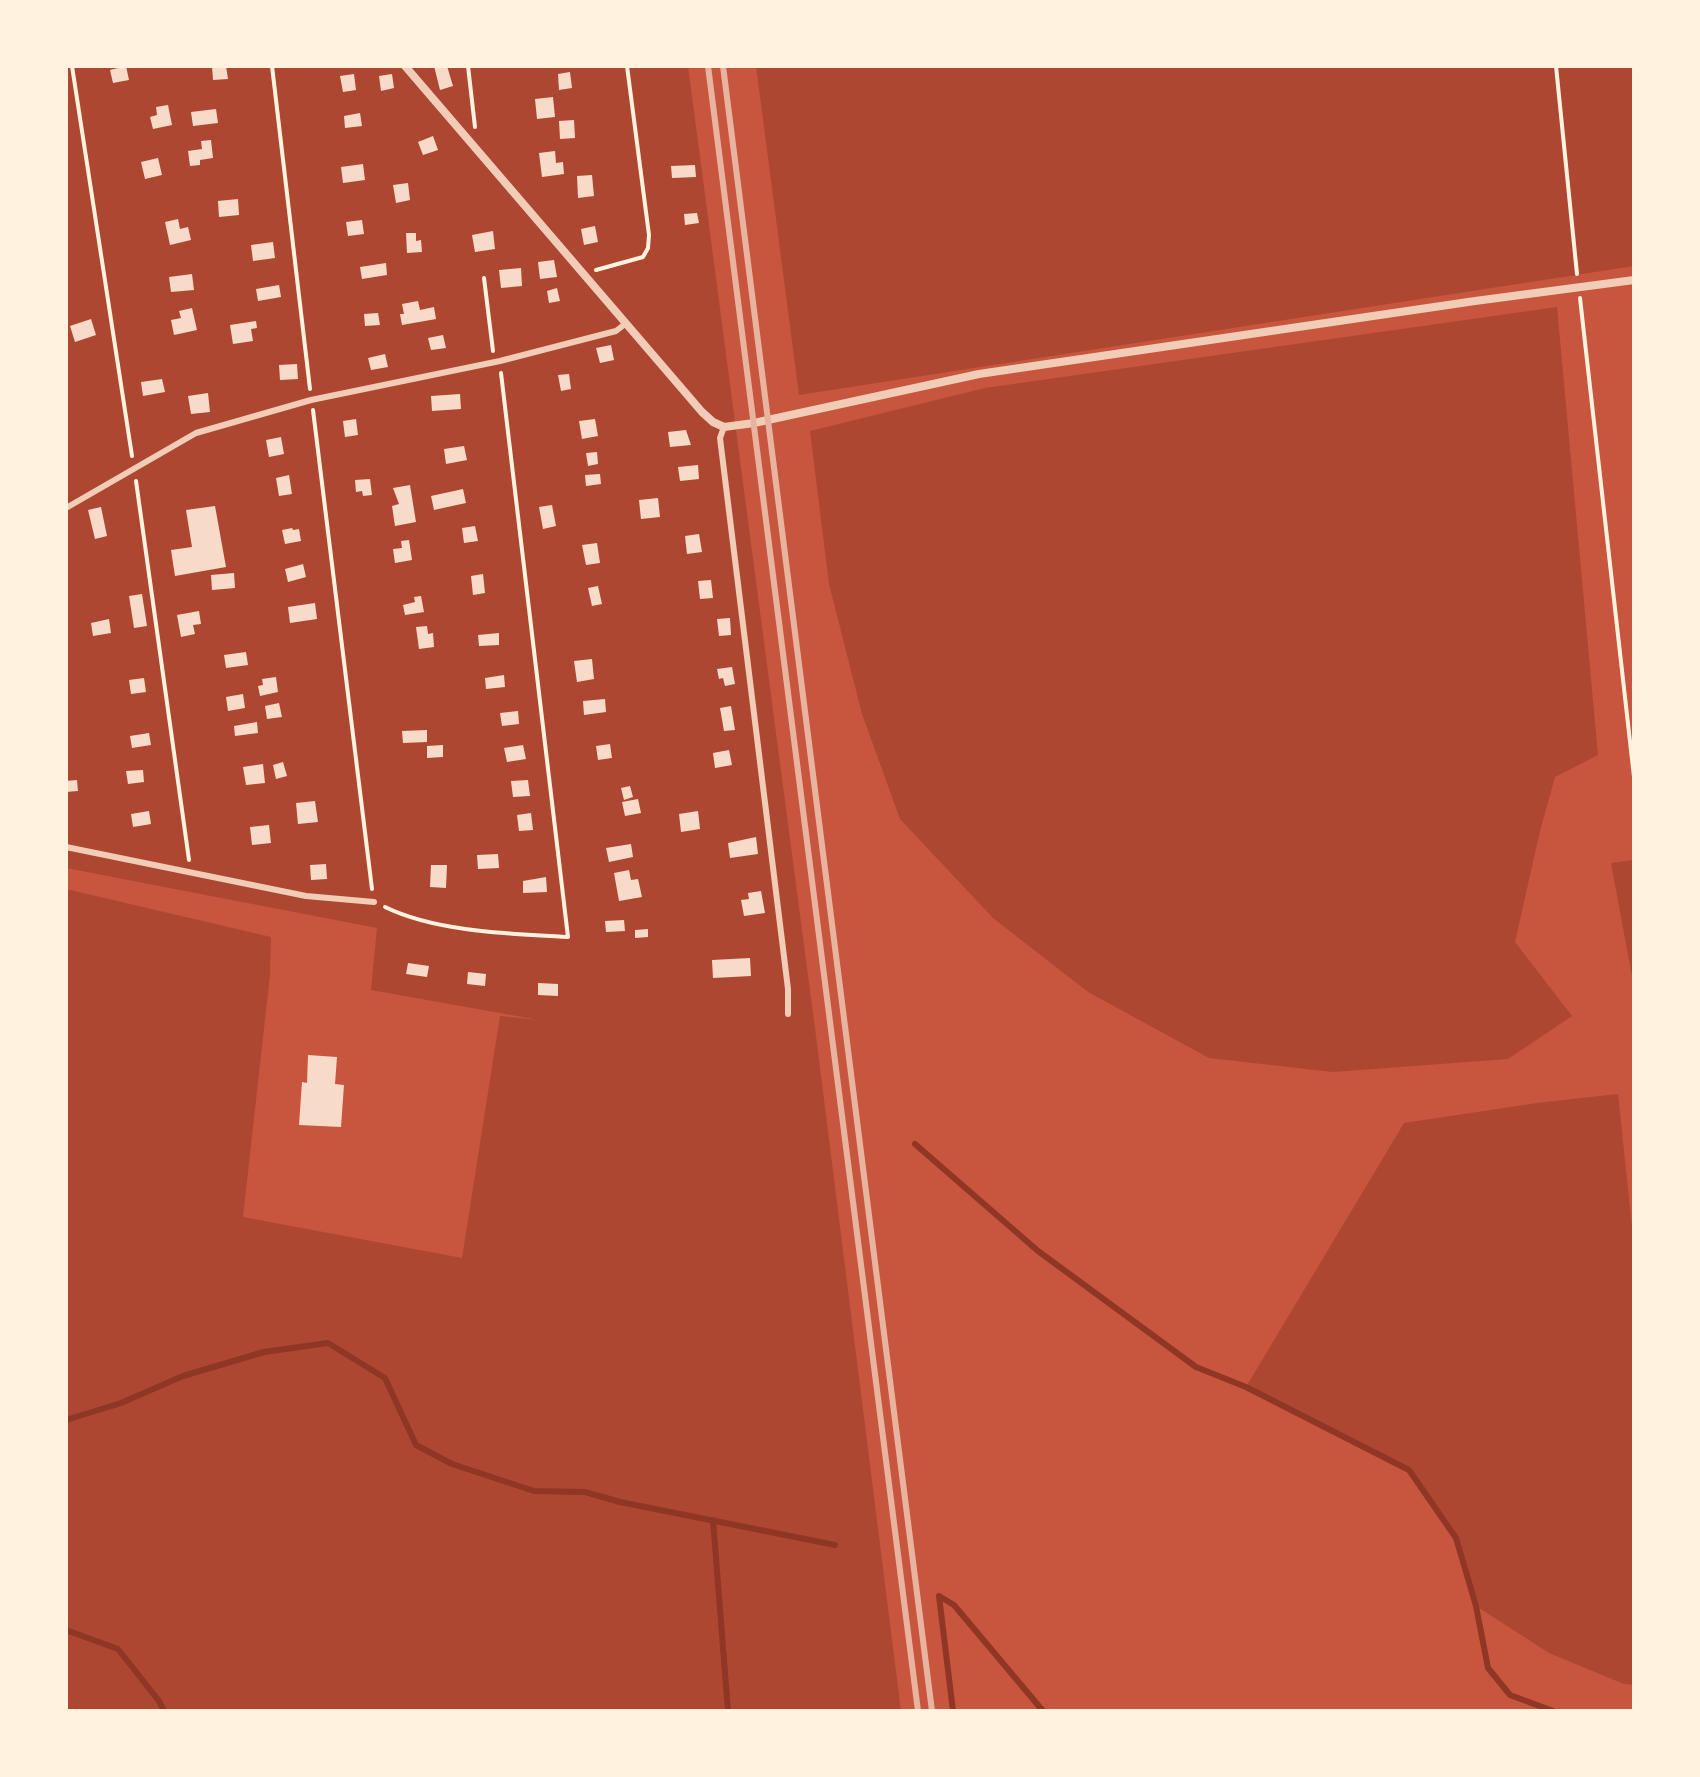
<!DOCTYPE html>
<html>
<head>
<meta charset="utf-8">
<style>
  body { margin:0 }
  #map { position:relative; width:1700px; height:1777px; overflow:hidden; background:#c8553d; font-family:Cabin,sans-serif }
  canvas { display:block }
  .frame { position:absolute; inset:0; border:68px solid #fff3e0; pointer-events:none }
</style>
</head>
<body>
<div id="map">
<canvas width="1700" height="1777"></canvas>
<div class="frame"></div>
</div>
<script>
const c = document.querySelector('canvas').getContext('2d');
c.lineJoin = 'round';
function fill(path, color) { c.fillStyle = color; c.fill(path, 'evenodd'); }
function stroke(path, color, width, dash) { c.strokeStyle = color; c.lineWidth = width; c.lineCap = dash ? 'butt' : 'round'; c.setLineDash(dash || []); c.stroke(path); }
fill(new Path2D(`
  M66 66H688L816 1036 901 1711H66V889L271 937 270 975 243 1217 462 1258 500 1016 539 1020 371 990 377 928 66 868Z
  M756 66H1634V266L799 395Z
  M1557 307 1598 755 1555 777 1540 831 1515 942 1572 1016 1508 1059 1333 1072 1209 1058 1088 992 993 918 900 819 862 714 829 584 810 431 985 388Z
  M1634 860V987L1611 863Z
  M1618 1094 1634 1246V1685L1624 1684 1549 1653 1476 1606 1456 1538 1409 1470 1246 1387 1404 1123 1537 1103Z`), '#ae4732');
stroke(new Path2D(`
  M915 1144 1038 1251 1196 1367 1246 1387 1409 1470 1456 1538 1476 1606 1488 1668 1510 1695 1553 1711
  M66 1420 121 1403 183 1376 264 1352 328 1343 385 1378 416 1445 452 1464 534 1491 585 1492 620 1502 835 1545
  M713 1520 728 1711
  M939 1596 954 1605 1043 1711
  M939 1596 953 1711
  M66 1630 118 1649 159 1701 164 1711`), '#8f3625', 6);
fill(new Path2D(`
  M126 66 129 80 113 83 110 70Z
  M212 66H226L228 79 213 80Z
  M434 66H447L453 86 440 90Z
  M570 72 572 88 559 90 558 74Z
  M354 74 356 90 343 92 340 76Z
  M392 74 394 88 381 91 379 76Z
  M553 97 555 117 537 119 535 99Z
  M168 105 172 125 153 129 150 117 157 115 156 107Z
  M216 109 218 123 193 126 191 112Z
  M360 113 362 126 345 128 344 116Z
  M574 120 575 138 560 139 559 121Z
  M433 136 438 150 423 155 418 142Z
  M211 140 213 158 200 160V165L190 166 188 151 202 149 201 141Z
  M555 151 556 163 563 162 564 174 542 177 539 153Z
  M158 158 162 175 145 179 141 162Z
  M363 164 365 180 343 183 341 167Z
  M695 165 696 177 672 178 671 166Z
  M592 175 594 196 578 198 577 176Z
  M408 183 410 200 396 203 393 185Z
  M238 199 239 215 219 217 218 201Z
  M697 213 699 223 685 225 684 214Z
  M178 219 180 229 188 227 191 240 170 245 165 222Z
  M362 220 364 234 348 236 346 222Z
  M595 226 598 242 584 245 581 229Z
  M493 231 495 249 475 252 472 235Z
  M406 233H416V241L421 240 422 252 407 253Z
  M273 242 275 258 253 261 251 245Z
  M554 260 557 277 540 279 538 262Z
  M386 263 387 275 362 279 360 267Z
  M521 268 522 286 501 288 499 270Z
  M192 274 194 290 171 292 169 277Z
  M279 285 281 297 258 301 256 289Z
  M557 288 560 301 549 303 547 291Z
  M418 301 420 310 434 307 436 319 402 325 400 314H404L402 304Z
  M192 308 197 330 174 335 171 320 181 318 179 311Z
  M378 313 380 325 365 326 364 314Z
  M91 319 96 335 75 342 70 326Z
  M256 321 257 328 251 329 253 341 233 344 230 325Z
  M443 335 446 348 431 350 428 338Z
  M611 345 614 360 600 363 596 348Z
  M385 354 388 367 371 370 368 358Z
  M297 364 298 379 280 380 279 365Z
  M569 374 571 389 561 391 558 375Z
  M162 379 165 392 143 396 141 382Z
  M208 393 210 412 191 414 188 396Z
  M460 394 461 409 432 411 431 396Z
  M356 419 358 435 345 437 343 421Z
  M595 419 598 436 582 439 579 421Z
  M686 430 691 445 670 447 668 432Z
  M281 437 284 454 269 457 266 440Z
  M464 446 467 460 446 464 444 449Z
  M597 452 598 464 588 466 586 453Z
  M698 465 699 479 680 481 678 467Z
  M600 474 601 484 586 486 585 475Z
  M289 475 292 494 279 496 276 478Z
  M370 479 372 495 363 496 362 491 356 492 355 480Z
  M410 485 416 522 395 526 392 506 399 504 393 488Z
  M463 489 466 503 434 510 431 496Z
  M658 498 660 517 641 519 639 500Z
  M552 505 556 526 543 529 539 507Z
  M215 506 226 567 175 576 171 550 192 547 186 510Z
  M101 507 107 536 95 539 88 510Z
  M475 526 478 541 464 543 462 528Z
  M292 528 293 530 299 529 301 541 285 544 282 530Z
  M699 534 702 552 687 554 685 536Z
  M409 540 412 560 395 563 393 549 402 548 401 541Z
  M597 543 600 563 586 565 582 545Z
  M303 564 306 577 288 582 285 569Z
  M234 573 235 588 212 590 211 575Z
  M483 574 485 593 473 595 471 576Z
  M711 580 713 598 700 599 698 581Z
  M598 586 602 604 592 606 588 588Z
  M142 594 147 626 134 628 129 596Z
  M421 596 424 612 405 615 403 605 415 602 414 597Z
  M315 603 317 619 290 623 288 607Z
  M199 611 201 624 193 625 195 634 181 637 177 615Z
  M730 618 731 635 719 636 717 619Z
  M109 619 111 633 93 636 91 623Z
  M427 626 428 634 433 633 434 647 419 649 416 627Z
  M499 633V645L479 646 478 635Z
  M246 652 248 665 226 668 224 655Z
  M592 659 594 679 577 682 574 661Z
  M732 667 735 684 725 686 723 678 719 679 717 669Z
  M504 675 505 687 486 689 485 678Z
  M276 677 278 692 260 696 258 686 263 685 262 679Z
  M144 678 146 692 131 694 129 680Z
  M243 694 245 708 228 711 226 697Z
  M605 699 606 712 584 715 583 701Z
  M279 703 282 717 267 719 265 706Z
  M731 706 735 730 724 731 720 708Z
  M518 711 519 724 502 726 500 713Z
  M257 722 258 733 235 736 234 726Z
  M427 730V742L403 743 402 731Z
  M149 733 151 745 132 748 130 736Z
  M610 744 612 758 598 760 596 746Z
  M443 745V757L427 758V746Z
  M523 745 526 759 507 762 504 748Z
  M729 750 732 765 715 768 713 753Z
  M283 762 287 776 276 779 273 765Z
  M263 764 265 783 246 785 243 767Z
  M143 770 144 782 128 784 126 771Z
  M77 780 78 791 66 792V781Z
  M528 780 530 796 513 797 511 781Z
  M630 786 633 797 624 800 621 788Z
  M638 799 641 813 625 816 622 802Z
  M315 801 318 822 298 824 296 803Z
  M149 811 151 824 133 827 131 814Z
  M698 811 700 829 681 832 679 814Z
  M531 813 533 830 519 831 517 815Z
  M269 825 271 843 252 845 250 827Z
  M756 837 758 854 730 858 728 843Z
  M631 844 633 857 609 862 606 848Z
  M498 854 499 868 478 869 477 855Z
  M326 864 327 879 311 880 310 865Z
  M431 865H447L446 888 430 887Z
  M629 870 631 880 638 879 642 897 619 901 614 873Z
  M546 877 547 892 523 893V881Z
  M761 891 765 913 744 916 741 900 749 899 748 893Z
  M624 920 625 931 606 932 605 921Z
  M648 929V937L635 938V930Z
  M750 958 751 976 713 978 712 960Z
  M408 963 429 966 427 977 406 974Z
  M468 972 486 974 485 986 467 984Z
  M538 983 558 984V996L538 995Z
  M308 1055 337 1057 335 1084 344 1085 341 1127 299 1125 302 1082 307 1083Z`), '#f7dbc8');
stroke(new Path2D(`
  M72 66 132 456
  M272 66 310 389
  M468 66 475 127
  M1556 66 1577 274
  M596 270 643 257 648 248 649 235 627 66
  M484 278 493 351
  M1580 298 1634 777
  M313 410 372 889
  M136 481 189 860
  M385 907C436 932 512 934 568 937L501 373`), '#fff3e0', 4);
stroke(new Path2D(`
  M724 427 720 438 788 989V1014
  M66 508 196 433 311 400 500 361 616 331 625 324
  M66 847 306 896 374 902`), '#f1ccb7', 6);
stroke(new Path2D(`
  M405 66 702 412 713 422 724 427 754 423 979 374 1475 301 1634 280`), '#f1ccb7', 8);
stroke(new Path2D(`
  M708 66 918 1711
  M723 66 932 1711`), '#e9b49f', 6);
</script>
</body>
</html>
